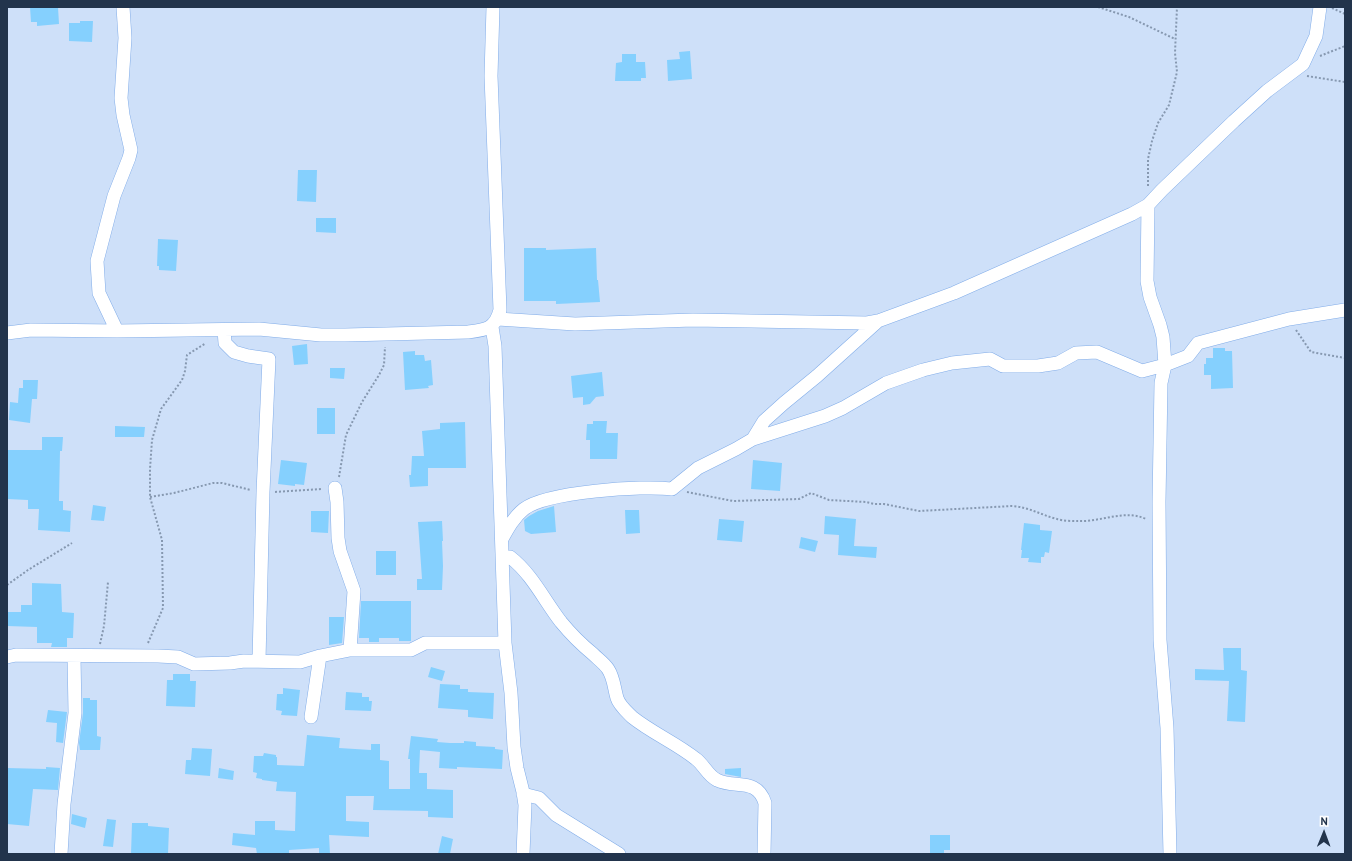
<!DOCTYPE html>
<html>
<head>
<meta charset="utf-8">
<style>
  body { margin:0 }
  #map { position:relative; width:1352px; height:861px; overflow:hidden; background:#cee0f9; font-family:"PT Sans",sans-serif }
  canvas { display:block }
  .frame { position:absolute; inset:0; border:8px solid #22344c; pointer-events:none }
  .north { position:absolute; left:1304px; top:813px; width:40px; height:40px; -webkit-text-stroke:3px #fff; paint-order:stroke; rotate:1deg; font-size:11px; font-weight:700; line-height:16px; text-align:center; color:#22344c }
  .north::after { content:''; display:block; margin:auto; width:14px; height:18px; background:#22344c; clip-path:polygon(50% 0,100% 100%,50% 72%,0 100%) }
</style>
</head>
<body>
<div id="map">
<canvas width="1352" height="861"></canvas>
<div class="frame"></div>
<div class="north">N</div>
</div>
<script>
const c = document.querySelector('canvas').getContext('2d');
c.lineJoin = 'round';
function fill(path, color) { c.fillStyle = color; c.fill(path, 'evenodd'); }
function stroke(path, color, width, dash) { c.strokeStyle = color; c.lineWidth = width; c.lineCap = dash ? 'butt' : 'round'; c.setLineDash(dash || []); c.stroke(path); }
fill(new Path2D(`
  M30 7H58L59 24 37 26V22H31Z
  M80 21H93L92 42 69 41V23H80Z
  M690 51 692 79 668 81 667 60 680 59 679 52Z
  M622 54H636V62H645L646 78H641V81H615L616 63 622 62Z
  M298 170H317L316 202 297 201Z
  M316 218H336V233L316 232Z
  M158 239 178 240 176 271 159 270V266H157Z
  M524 248H546V250L596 248 597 280H598L600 302 556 304V301H524Z
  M307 344 308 364 294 365 292 346Z
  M1213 348H1225V351H1232L1233 388 1211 389V375H1204V364H1206V358H1213Z
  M415 351V355H424L425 361 431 360 433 385 428 386 429 388 405 390 403 352Z
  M330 368H345L344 379 330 378Z
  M602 372 604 396 596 397 590 404 583 405V397L573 398 571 376Z
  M23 380H38L37 399H32L30 423 9 420 10 402 18 403 19 388H23Z
  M317 408H335V434H317Z
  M593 421H607L606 433H618L617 459H590V440H586L587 424H593Z
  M465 422 466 468H428V486L410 487 409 475H411L412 456H424L422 431 440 429V423Z
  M115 426 145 427 144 437H115Z
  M42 437H63L62 451H60L59 501H63V510L71 511 70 532 38 530 39 509H28V500L7 499V450H42Z
  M281 460 307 463 304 485 295 484V486L278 484Z
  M753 460 782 463 780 491 751 489Z
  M93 505 106 507 104 521 91 520Z
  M554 506 556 532 531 534 525 531 524 520 529 516 538 511Z
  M625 510H639L640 533 626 534Z
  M311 511H329L328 533 311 532Z
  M825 516 856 519 854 546 877 547 876 558 838 555 839 535 824 534Z
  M719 519 744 521 742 542 717 540Z
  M442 521 443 541H442L443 566 442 590H417V579H422L418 522Z
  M1024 523 1040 525V530L1052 531 1049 553 1045 552 1044 557H1041V563L1028 562 1029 558H1021L1022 550H1021Z
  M801 537 818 541 815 552 799 548Z
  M376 551H396V575H376Z
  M32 583 61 584 62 612 74 613 73 638H67V647H51L52 643H37V627L7 626V612H21V605H32Z
  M361 601H411V641H399V638H379V642H369V638H359Z
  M329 617H344L342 643 329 645Z
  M1223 648H1241V670L1247 671 1245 722 1227 721 1229 681 1195 680V669L1224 670Z
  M431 667 445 671 442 681 428 677Z
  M173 674H190V681H196L195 707 166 706 167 680H173Z
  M440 684 460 685V689H468V692L494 693 493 719 468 717V710L438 708Z
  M283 688 300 690 297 716 281 715 282 711 276 710 277 694H283Z
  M346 692 362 693V697H369V701H372L371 711 345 710Z
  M83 698H90V700H97V736L101 737 100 750H80L79 743 83 713Z
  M48 710 67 712 63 743 56 742 57 723 46 722Z
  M307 735 340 738 339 748 371 750V744H380V760L389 761V789H410V759H408L411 736 438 739 437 742 450 743H464V741L476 742V746L495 747V749L503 750 502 769 457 767V769L439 768 440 752 420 750 419 773H427V789L453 790V818L428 817V811L373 810 374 796H346V821L369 822V837L329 835 330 854H319V848L289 850V853L257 854 256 848 232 845 233 833 255 835V821H275V830L295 831 296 792 276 791 277 782 262 780V779L256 778 257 773 253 772 254 756H263L264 753 276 755V757H277V765L304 766Z
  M192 748 212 749 210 776 185 774 186 760H191Z
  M46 767 60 768 58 790 33 789 29 826 7 824V768L46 769Z
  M219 768 234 771 233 780 218 778Z
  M741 768V777L725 774V769Z
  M72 814 87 818 85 828 71 824Z
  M107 819 116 820 113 847 103 846Z
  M132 823H148V826L169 828 168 854H131Z
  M930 835H950V850H944V854H930Z
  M442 836 453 839 450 854H438Z`), '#85d0fe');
const minor = new Path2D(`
  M1148 205 1147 281 1150 297 1160 325 1163 337 1165 365 1161 383 1159 502 1160 640 1167 728 1170 854
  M498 319 575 324 693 320 867 323 878 321 954 293 1132 214 1148 205 1162 190 1234 121 1267 91 1303 64 1316 36 1320 7
  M492 327 495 346 505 643 511 693 514 747 517 768 523 792 525 805 523 854
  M224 330 225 343 234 352 248 356 269 359 263 492 259 661
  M117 331 99 293 97 261 114 196 129 158 131 150 123 115 121 98 125 38 123 7
  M7 333 31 330 117 331 259 329 321 335H345L468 332C486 330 495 329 500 310L491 76 493 7
  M753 439 764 421 784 403 817 376 878 321
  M502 539C508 528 514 517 524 509 546 492 643 485 672 489L698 468 736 449 753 439 825 416 843 408 886 383 923 370 952 363 990 359 1003 366H1038L1058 363 1076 353 1097 352 1142 371 1165 365 1188 356 1198 343 1289 319 1345 310
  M510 557C532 574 544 600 561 622 570 633 582 645 593 654 598 659 604 663 608 669 614 678 614 688 617 698 619 705 627 712 632 717 652 733 676 743 696 759 704 765 708 776 717 780 735 789 757 777 765 803L764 854
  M350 650H411L425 643H505
  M7 657 16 655 158 656 178 657 194 664 230 663 244 661 300 662 320 656
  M311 717 320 656 350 650 354 591 340 551 338 538 337 502 335 488
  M523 794 539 798 556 815 619 854
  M61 854 64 804 75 713 74 656`);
stroke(minor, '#81ace8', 14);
stroke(new Path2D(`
  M1098 7 1129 17 1175 39
  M1332 8 1345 14
  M1320 56 1345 46
  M1307 76 1345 82
  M1148 186V159L1152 141 1158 123 1169 105 1177 72 1175 53 1177 7
  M1296 330 1311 352 1345 358
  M339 477 346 435 362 402 379 375 384 365 385 347
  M275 492 322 489
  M687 492 733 501 799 499 811 493 829 500 866 502 874 504H884L919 511 1012 506C1029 507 1041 515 1057 519 1063 521 1072 521 1079 521 1101 522 1125 509 1146 519
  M150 497 174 493 213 483H222L251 490
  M7 585 28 570 72 543
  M148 643 163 608 162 540 150 497V469L152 440 161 409 182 380 185 371 187 355 206 343
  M100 644 104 626 108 582`), '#8698b0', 2, [2, 2]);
stroke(minor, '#fff', 13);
</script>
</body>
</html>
